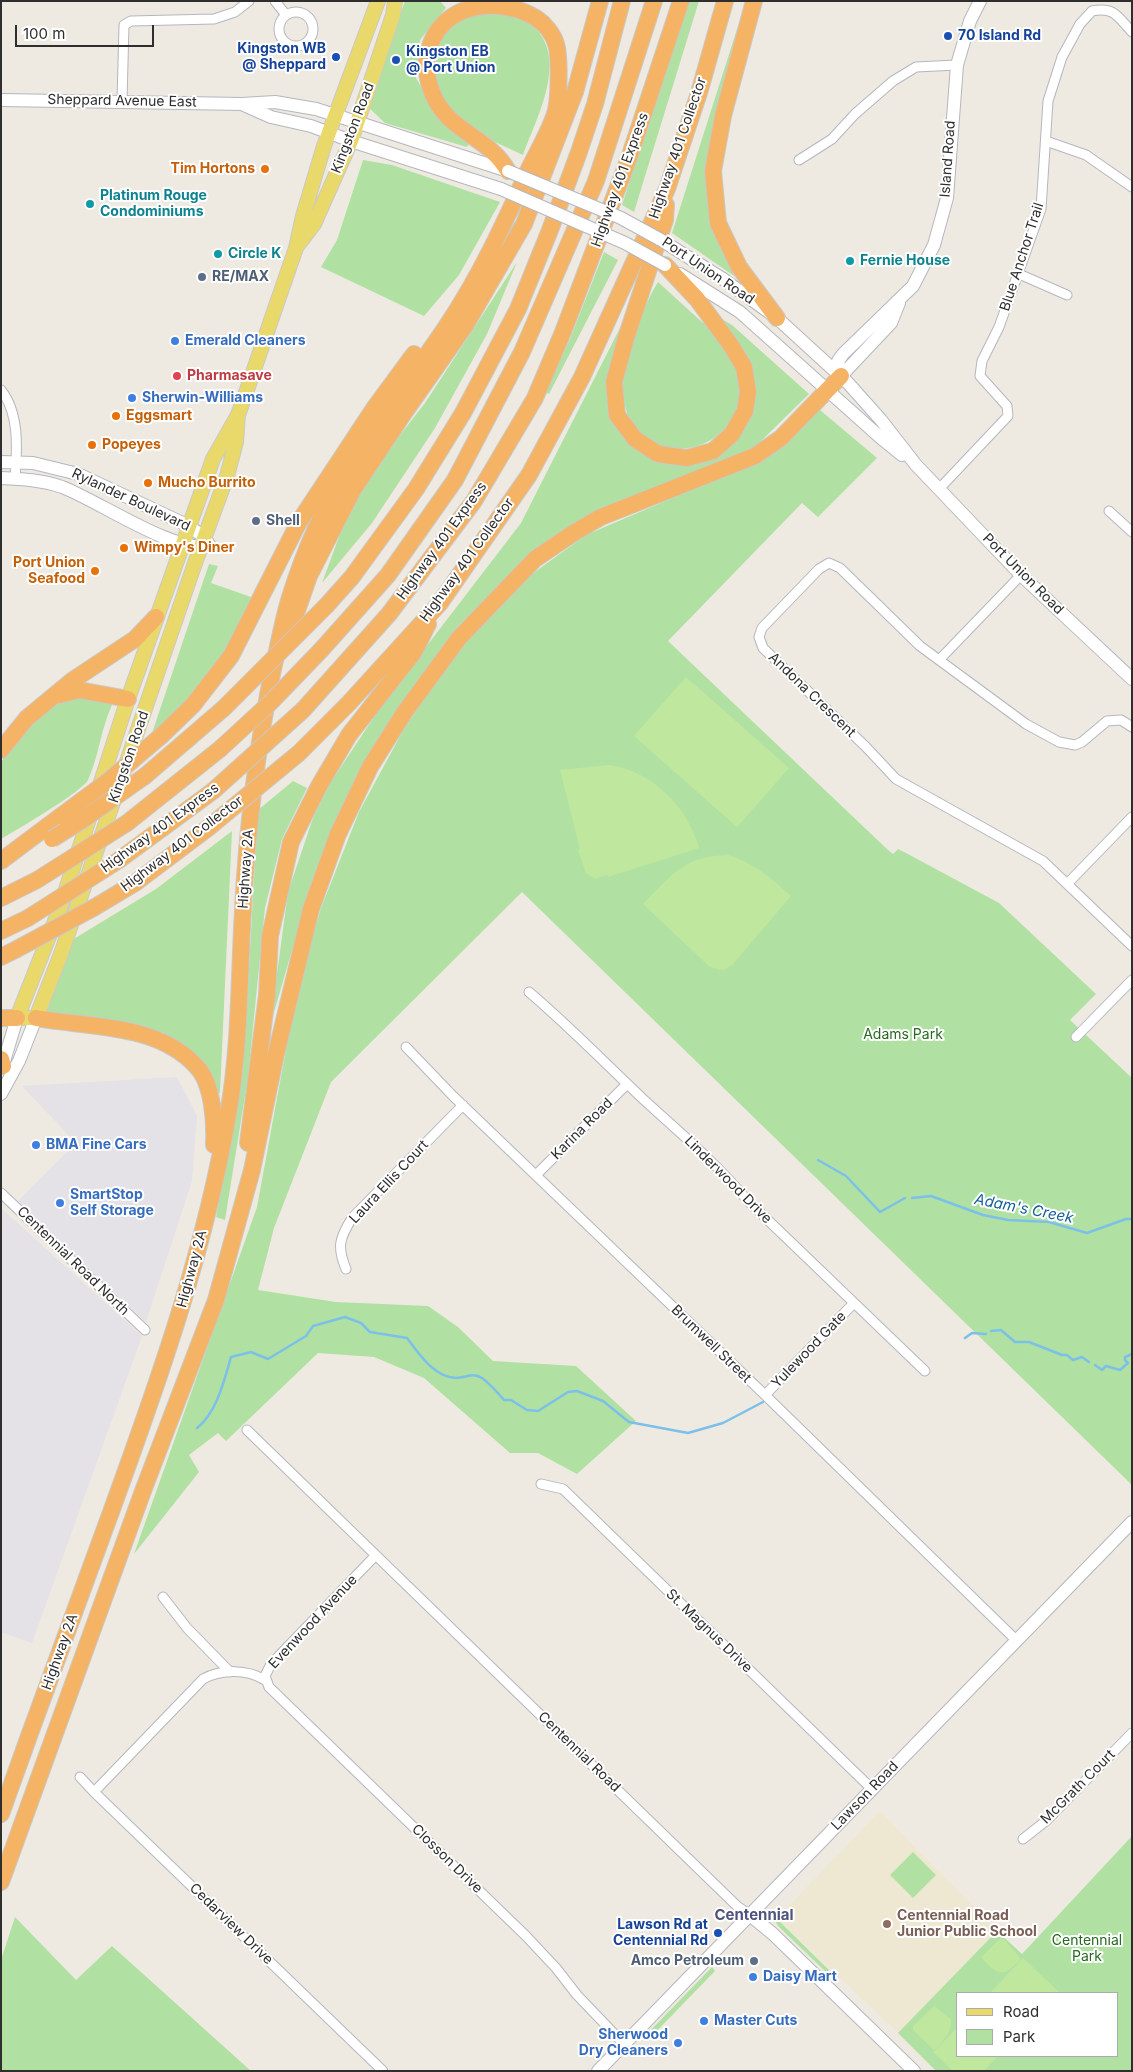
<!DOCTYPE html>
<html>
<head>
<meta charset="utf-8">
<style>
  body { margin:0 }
  #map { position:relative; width:1133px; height:2072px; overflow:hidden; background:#eeeae1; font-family:Inter,sans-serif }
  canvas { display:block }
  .frame { position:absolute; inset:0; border:2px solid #2e2e2e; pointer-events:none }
  .legend { position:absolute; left:956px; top:1992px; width:162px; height:65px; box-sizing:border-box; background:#fff; border:1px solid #ababab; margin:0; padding:6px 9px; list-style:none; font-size:15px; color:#2e2e2e }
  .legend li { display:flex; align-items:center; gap:10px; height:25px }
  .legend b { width:25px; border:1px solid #ababab }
  .scale { position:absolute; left:15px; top:25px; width:139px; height:22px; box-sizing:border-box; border:2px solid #2e2e2e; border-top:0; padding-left:6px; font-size:15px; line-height:18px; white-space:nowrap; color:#2e2e2e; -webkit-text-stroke:4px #fff; paint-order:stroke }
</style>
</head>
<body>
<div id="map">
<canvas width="1133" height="2072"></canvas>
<div class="frame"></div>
<ul class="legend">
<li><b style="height:6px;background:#e9d96b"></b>Road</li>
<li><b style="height:14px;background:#b0e1a2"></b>Park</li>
</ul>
<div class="scale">100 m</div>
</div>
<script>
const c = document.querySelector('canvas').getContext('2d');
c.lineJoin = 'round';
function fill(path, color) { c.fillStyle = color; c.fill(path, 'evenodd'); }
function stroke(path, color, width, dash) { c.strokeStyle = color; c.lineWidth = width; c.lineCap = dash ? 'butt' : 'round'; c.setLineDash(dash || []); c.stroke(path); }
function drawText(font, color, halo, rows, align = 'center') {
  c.font = font + ' Inter,sans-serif'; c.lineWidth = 4; c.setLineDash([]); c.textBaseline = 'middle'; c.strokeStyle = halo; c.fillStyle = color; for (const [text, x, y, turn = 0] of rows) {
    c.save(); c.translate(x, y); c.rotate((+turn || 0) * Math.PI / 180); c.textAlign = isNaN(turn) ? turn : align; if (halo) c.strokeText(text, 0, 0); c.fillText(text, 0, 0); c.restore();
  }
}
fill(new Path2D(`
  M177 1077 197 1116 192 1181 146 1322 18 1201 76 1143 22 1086Z
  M1 1208 142 1336 32 1643 1 1632Z`), '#e4e1e7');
fill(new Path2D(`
  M880 1811 997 1931 898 2033 777 1918Z`), '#eee8d2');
fill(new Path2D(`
  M405 1H440L446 8 420 40 416 78 437 115 450 130 470 141 467 147 385 123 368 107Z
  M688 1H699L634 212 622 205Z
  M746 1 719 107 713 227 734 276 672 233Z
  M472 12C482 13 510 11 518 13 522 15 527 20 530 23 571 57 537 116 523 155L482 136 444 106 431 69 436 44 451 24Z
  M363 160 392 165 500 202 459 275 424 316 321 267 337 240Z
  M604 252 618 260 549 394 545 392 570 339Z
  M517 262 487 334 435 428 372 523 322 583 347 515 379 462 425 403Z
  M658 282 703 323 706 322C719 339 737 360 739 382 749 464 610 482 624 371 626 361 630 351 633 341 640 320 646 301 658 282Z
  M717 316 732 325 809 394 758 444 732 459 531 555 459 625 391 720 344 801 306 902 270 1026 288 892 313 818 329 785 386 699 521 523 621 326 612 366 610 393 646 455 715 456 752 409Z
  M820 410 877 458 818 517 802 503 668 641 888 850 893 854 898 849 906 853 999 903 1096 994 1070 1020 1132 1078V1485L522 892 331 1082 274 1228 258 1290 336 1302 428 1306 458 1327 493 1361 576 1366 636 1421 577 1474 538 1453H510L424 1378 374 1357 318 1353 226 1441 218 1433 189 1455 199 1472 134 1554 257 1207 297 989 321 908 359 812 405 727 466 640 521 582 586 535 754 463Z
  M209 564 218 566 211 583 251 597C240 620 230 644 215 665 197 691 173 713 151 736Z
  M67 695 113 703C101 727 99 756 88 780 83 791 15 831 1 839V762L30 723Z
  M293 781 307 788 282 839 265 908 248 1077 225 1220 216 1217 243 1070 258 810Z
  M232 831 220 1093H214L187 1048 162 1032 46 1012 72 940 156 889Z
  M1132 1836V2071H936L898 2033 997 1931 1022 1954ZM957 1993H1117V2056H957Z
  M913 1852 936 1875 913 1898 890 1875Z
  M15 1917 76 1980 112 1946 251 2071H1V1960Z
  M776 1918 829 1970 827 1973 778 1926 774 1919Z
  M712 1967 715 1971 647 2041V2034Z`), '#b0e1a2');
fill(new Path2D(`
  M686 677 789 768 737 827 634 736Z
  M609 765C652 771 688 807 699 848L608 877 607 875 595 879 586 873 578 850 580 849 560 770Z
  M728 855C755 864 770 877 791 896L733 964C720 973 723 970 710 967L643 904C672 875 684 856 728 855Z
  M1000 1939H1004L1021 1959C1003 1978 998 1976 981 1957Z
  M1023 1958 1059 1992 1058 1993H990Z
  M934 2006 951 2019C952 2034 943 2040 934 2050L913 2030V2026Z
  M957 2028V2056H998L984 2071H953L933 2052Z`), '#c0e79e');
stroke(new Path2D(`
  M818 1160 846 1176 880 1212 905 1198
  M912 1198 931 1196 983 1215 1008 1220 1049 1222 1087 1233 1126 1219H1132
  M991 1331 1001 1330 1015 1342H1029L1062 1355H1067L1073 1360 1082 1357 1089 1362
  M965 1338 972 1333 986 1334
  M1095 1365 1102 1370 1106 1366 1120 1370 1128 1363 1125 1360V1357L1132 1354
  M197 1428C217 1412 224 1381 231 1357L251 1352 268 1359 306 1336 313 1326 345 1317 361 1323 370 1332 407 1338C419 1354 434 1377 456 1378 466 1378 473 1372 482 1378 490 1384 498 1393 504 1400H511L527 1410 538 1411 568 1392 577 1391 603 1401 629 1422 688 1433 723 1423 763 1402`), '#7cc0e9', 2.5);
const street = new Path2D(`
  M275 1 286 15
  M279 29a17 17 0 1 1 34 0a17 17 0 1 1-34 0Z
  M122 101 124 25 131 21 214 19 235 12 249 1
  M1046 141 1086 155 1132 187
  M799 160 832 139 855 114 893 81 916 67 957 65
  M1019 274 1067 295
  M1 390C20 414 17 450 15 479
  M939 489 1008 416 1007 406 980 376 982 361 999 327 1041 209 1048 101 1062 57 1080 24 1092 11C1115 7 1117 16 1132 32
  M1109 511 1132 532
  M940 659 1021 575
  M1132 727 1121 720 1107 721 1082 742 1075 745 1059 742 1026 724 920 646 840 568 829 563 819 569 762 628 759 637 763 648 866 747 896 779 1043 861 1132 946
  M1068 883 1132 817
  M529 992C569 1026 605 1063 643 1099 679 1132 716 1163 747 1200L925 1371
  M1076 1037 1132 980
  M406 1047 453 1096 765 1395 1016 1640
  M536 1175 627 1084
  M1 1193 145 1330
  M346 1269C337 1247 339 1239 352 1218L463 1105
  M765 1395 853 1304
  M247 1430 737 1906 750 1915
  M541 1484 563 1489 872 1789
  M375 1556 271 1664 265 1676 269 1687 526 1936 556 1968 577 1995 624 2044
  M163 1597 187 1628 230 1672
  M80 1777 94 1792 383 2071
  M94 1792 203 1679C222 1669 247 1669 265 1680
  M1023 1839 1047 1820 1132 1733`);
const secondary = new Path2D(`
  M1 100 242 104 275 102 316 109 508 171
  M244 105 271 117 311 126 351 141 501 189
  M680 274 740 312 881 438 902 455
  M723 279 777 318 848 383 881 420 916 465 939 489 1021 575 1132 679
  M841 376 838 361 843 354 913 286 934 245 947 198 957 65 970 21 980 1
  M841 376 891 323 899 303
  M1 462 33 463 78 474 189 526 204 537 210 546C175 554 99 501 62 487 42 480 22 479 1 478
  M2 1068 17 1018
  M1 1094 19 1061 36 1018
  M750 1915 773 1934 914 2071
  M598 2071 1132 1522`);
const primary = new Path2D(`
  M298 245 314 224 351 141 393 15 395 1
  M238 415 236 442 227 476 195 563 61 954 36 1018H17L59 911 128 699 213 459 238 415 248 387 296 248 303 216 324 146 378 1`);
const highway = new Path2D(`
  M754 1 723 116 713 171 718 223 739 267 777 318
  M665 265 697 299 730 344 744 367 748 392 745 411 732 434 713 451 687 458 658 454 635 439 617 415 614 382 626 338 665 220 666 205
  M327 605 352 577 416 489 463 413 518 309 550 230 579 152 595 104 622 1
  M293 622 309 576 353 490 404 413 465 326 524 224 575 92 600 1
  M322 649 388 575 455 480 522 352 596 181 654 1
  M59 695 79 690 128 699
  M303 710 389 614 474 501 535 398 563 332 629 158 681 1
  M161 736 193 705 231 656 299 522 375 407 414 354
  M1 750 27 718 73 680 135 639 156 617
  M299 753 349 703 440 603 529 475 582 377 667 189 699 93 725 1
  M145 776 224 708
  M127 823 220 749
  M119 860 213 791
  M1 861 61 816
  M1 898 37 880
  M95 907 135 883 208 828
  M1 931 28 918
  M1 957 15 950
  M1 1018H17
  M36 1018C90 1028 158 1023 197 1067 213 1084 215 1123 214 1145
  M1 1059 3 1066
  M248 1143 267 995 270 936 291 842 319 786 349 735 414 652 428 624
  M1 1814C37 1713 74 1612 111 1512 159 1380 206 1248 229 1109 240 1043 239 977 243 910 247 829 257 748 273 669 279 644 283 618 291 594 300 566 311 537 324 512 357 446 405 388 446 327 479 278 504 224 528 171 536 154 552 127 556 110 559 97 560 56 556 44 553 34 545 24 536 18 506 0 461 0 438 30 427 46 424 65 429 83 442 133 487 133 508 171
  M1 1882 143 1491 216 1300 252 1170 276 1054 311 909 338 834 370 767 404 713 459 638 535 559 575 532 601 517 755 456 781 438 841 376`);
stroke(street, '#b5b6c0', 11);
stroke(secondary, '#b5b6c0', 14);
stroke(primary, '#c9c9c9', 16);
stroke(highway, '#c9c9c9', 18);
stroke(street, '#fff', 9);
stroke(secondary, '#fff', 12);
stroke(primary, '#e9d96b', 14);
stroke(highway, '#f5b365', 16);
const secondaryBridge = new Path2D(`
  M508 171 621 218 661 240 723 279
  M501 189 625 243 665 265`);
const highwayBridge = new Path2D(`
  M224 708 327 605
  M220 749 270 703 322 649
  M213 791 303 710
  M61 816 107 782 161 736
  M208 828 299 753
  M52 839 84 819 145 776
  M37 880 127 823
  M28 918 119 860
  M15 950 95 907`);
stroke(secondaryBridge, '#b5b6c0', 14, []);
stroke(highwayBridge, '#c9c9c9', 18, []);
stroke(secondaryBridge, '#fff', 12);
stroke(highwayBridge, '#f5b365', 16);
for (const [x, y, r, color] of [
  [948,36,5,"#1a4fb4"],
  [336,57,5,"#1a4fb4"],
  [396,60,5,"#1a4fb4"],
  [265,169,5,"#e8710a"],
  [90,204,5,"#0f9aa8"],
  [218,254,5,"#0f9aa8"],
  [850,261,5,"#0f9aa8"],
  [202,277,5,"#5c6f8a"],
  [175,341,5,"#3f7fe0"],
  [177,376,5,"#e0444e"],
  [132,398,5,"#3f7fe0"],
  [116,416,5,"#e8710a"],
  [92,445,5,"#e8710a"],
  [148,483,5,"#e8710a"],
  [256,521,5,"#5c6f8a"],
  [124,548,5,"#e8710a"],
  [95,571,5,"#e8710a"],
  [36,1145,5,"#3f7fe0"],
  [60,1203,5,"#3f7fe0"],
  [887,1924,5,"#8d6e63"],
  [718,1933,5,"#1a4fb4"],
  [754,1961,5,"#5c6f8a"],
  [753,1977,5,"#3f7fe0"],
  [704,2021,5,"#3f7fe0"],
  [678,2043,5,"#3f7fe0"]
]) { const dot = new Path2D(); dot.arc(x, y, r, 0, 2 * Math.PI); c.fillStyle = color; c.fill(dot); stroke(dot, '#fff', 2); }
drawText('bold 14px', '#164399', '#fff', [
  ["70 Island Rd",958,36],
  ["Kingston WB",326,49,"right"],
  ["@ Sheppard",326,65,"right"],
  ["Kingston EB",406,52],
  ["@ Port Union",406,68],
  ["Lawson Rd at",708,1925,"right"],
  ["Centennial Rd",708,1941,"right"]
], 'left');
drawText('14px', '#2e2e2e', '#fff', [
  ["Sheppard Avenue East",122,101,1],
  ["Kingston Road",353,128,-69],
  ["Highway 401 Collector",678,148,-71],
  ["Island Road",948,159,-86],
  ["Highway 401 Express",620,180,-70],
  ["Blue Anchor Trail",1022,257,-72],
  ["Port Union Road",708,271,34],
  ["Rylander Boulevard",131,500,25],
  ["Highway 401 Express",442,541,-54],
  ["Highway 401 Collector",467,560,-54],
  ["Port Union Road",1023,574,45],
  ["Andona Crescent",812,695,44],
  ["Kingston Road",129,757,-71],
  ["Highway 401 Express",160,828,-36],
  ["Highway 401 Collector",182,844,-37],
  ["Highway 2A",246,869,-86],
  ["Karina Road",582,1129,-45],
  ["Linderwood Drive",728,1180,45],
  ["Laura Ellis Court",389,1182,-47],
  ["Centennial Road North",73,1261,44],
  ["Highway 2A",192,1269,-75],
  ["Brumwell Street",711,1344,44],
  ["Yulewood Gate",809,1350,-46],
  ["Evenwood Avenue",313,1622,-47],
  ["St. Magnus Drive",709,1631,44],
  ["Highway 2A",60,1652,-70],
  ["Centennial Road",579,1752,44],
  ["McGrath Court",1078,1787,-45],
  ["Lawson Road",865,1796,-46],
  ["Closson Drive",447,1859,44],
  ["Cedarview Drive",231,1924,44]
]);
drawText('bold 14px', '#c56008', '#fff', [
  ["Tim Hortons",255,169,"right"],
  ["Eggsmart",126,416],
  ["Popeyes",102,445],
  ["Mucho Burrito",158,483],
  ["Wimpy's Diner",134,548],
  ["Port Union",85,563,"right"],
  ["Seafood",85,579,"right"]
], 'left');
drawText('bold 14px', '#0d838f', '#fff', [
  ["Platinum Rouge",100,196],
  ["Condominiums",100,212],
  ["Circle K",228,254],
  ["Fernie House",860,261]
], 'left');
drawText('bold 14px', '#4e5e75', '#fff', [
  ["RE/MAX",212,277],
  ["Shell",266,521],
  ["Amco Petroleum",744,1961,"right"]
], 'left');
drawText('bold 14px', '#366cbe', '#fff', [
  ["Emerald Cleaners",185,341],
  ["Sherwin-Williams",142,398],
  ["BMA Fine Cars",46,1145],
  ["SmartStop",70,1195],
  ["Self Storage",70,1211],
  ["Daisy Mart",763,1977],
  ["Master Cuts",714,2021],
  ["Sherwood",668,2035,"right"],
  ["Dry Cleaners",668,2051,"right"]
], 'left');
drawText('bold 14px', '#be3a42', '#fff', [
  ["Pharmasave",187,376]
], 'left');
drawText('14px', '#276920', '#fff', [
  ["Adams Park",903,1035],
  ["Centennial",1087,1941],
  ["Park",1087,1957]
]);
drawText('bold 14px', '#785e54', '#fff', [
  ["Centennial Road",897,1916],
  ["Junior Public School",897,1932]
], 'left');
drawText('italic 15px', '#165e99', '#fff', [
  ["Adam's Creek",1024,1209,11]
]);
drawText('bold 15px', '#50537d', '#fff', [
  ["Centennial",754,1915]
]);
</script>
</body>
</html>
